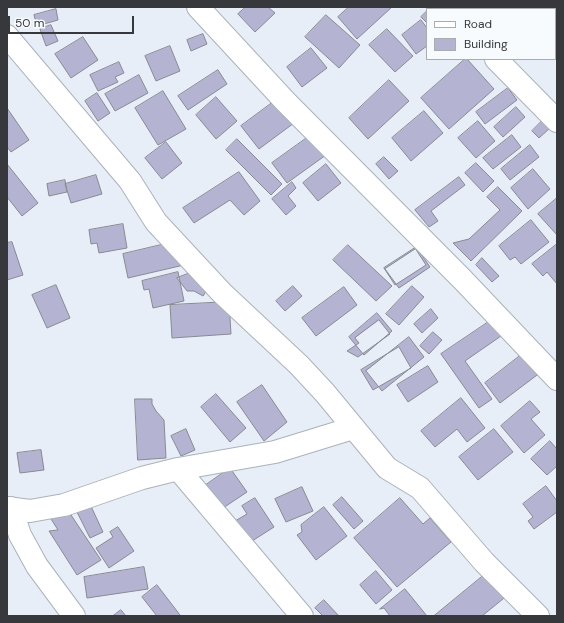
<!DOCTYPE html>
<html>
<head>
<meta charset="utf-8">
<style>
  body { margin:0 }
  #map { position:relative; width:564px; height:623px; overflow:hidden; background:#e7eef7; font-family:"DM Sans",sans-serif }
  canvas { display:block }
  .frame { position:absolute; inset:0; border:8px solid #36383c; pointer-events:none }
  .legend { position:absolute; left:426px; top:8px; width:130px; height:52px; box-sizing:border-box; background:#f8fbfe; border:1px solid #aaadb0; margin:0; padding:5px 7px; list-style:none; font-size:12px; color:#36383c }
  .legend li { display:flex; align-items:center; gap:8px; height:20px }
  .legend b { width:20px; border:1px solid #aaadb0 }
  .scale { position:absolute; left:8px; top:16px; width:126px; height:18px; box-sizing:border-box; border:2px solid #36383c; border-top:0; padding-left:5px; font-size:12px; line-height:14px; white-space:nowrap; color:#36383c; -webkit-text-stroke:3px #f8fbfe; paint-order:stroke }
</style>
</head>
<body>
<div id="map">
<canvas width="564" height="623"></canvas>
<div class="frame"></div>
<ul class="legend">
<li><b style="height:5px;background:#fff"></b>Road</li>
<li><b style="height:11px;background:#b4b4d2"></b>Building</li>
</ul>
<div class="scale">50 m</div>
</div>
<script>
const c = document.querySelector('canvas').getContext('2d');
c.lineJoin = 'round';
function fill(path, color) { c.fillStyle = color; c.fill(path, 'evenodd'); }
function stroke(path, color, width, dash) { c.strokeStyle = color; c.lineWidth = width; c.lineCap = dash ? 'butt' : 'round'; c.setLineDash(dash || []); c.stroke(path); }
const building = new Path2D(`
  M246 7H268L275 13 255 32 238 14Z
  M349 7H392L357 39 338 17Z
  M472 7H490L491 9H474Z
  M527 7H548L546 9H525Z
  M56 9 58 20 37 26 34 15Z
  M427 11V23L421 17Z
  M326 15 360 45 339 68 305 37Z
  M421 20 427 28V46L416 54 402 35Z
  M51 25 58 41 46 46 40 29Z
  M387 29 413 56 395 72 369 45Z
  M203 34 207 44 191 51 187 40Z
  M83 37 98 60 71 78 55 54Z
  M170 46 180 71 156 81 145 56Z
  M311 48 327 68 302 87 287 67Z
  M465 59H467L494 89 449 129 421 98Z
  M119 62 124 73 115 77 118 82 98 91 90 75Z
  M218 70 227 84 188 110 178 96Z
  M139 75 148 93 115 111 105 94Z
  M389 80 409 101 368 139 349 118Z
  M508 88 517 100 485 124 476 112Z
  M163 91 186 129 158 145 135 108Z
  M97 93 110 113 98 121 85 101Z
  M216 97 237 121 216 139 196 115Z
  M276 100 294 123 259 149 241 126Z
  M516 107 525 117 503 137 494 127Z
  M7 108 29 140 11 152 7 147Z
  M424 111 443 133 411 161 392 138Z
  M543 120 550 128 539 138 532 131Z
  M478 121 495 141 476 158 458 138Z
  M311 135 326 155 287 183 272 163Z
  M512 135 521 147 493 169 483 158Z
  M237 139 282 184 271 195 226 150Z
  M166 142 182 163 162 179 145 158Z
  M530 145 539 157 510 180 501 169Z
  M384 157 398 171 389 179 376 164Z
  M476 163 494 181 483 192 465 173Z
  M7 164 38 203 22 216 7 197Z
  M326 164 341 183 318 201 303 183Z
  M533 169 550 189 528 209 511 188Z
  M239 172 260 201 244 215 230 200 194 223 183 208Z
  M96 175 102 194 71 203 65 184Z
  M459 177 465 185 431 211 438 221 429 227 415 210Z
  M65 180 67 192 49 196 47 184Z
  M292 182 296 188 288 196 296 206 286 215 272 199Z
  M498 187 522 211 471 261 453 243 469 239 500 210 487 197Z
  M557 198V235L538 214Z
  M531 220 549 242 521 264 515 257 510 260 499 246Z
  M123 224 127 248 99 253 97 243 91 244 89 230Z
  M178 241 184 265 128 278 123 254Z
  M12 242 23 275 7 280V243Z
  M557 244V284L547 272 543 276 532 264Z
  M348 245 392 286 376 301 333 260Z
  M415 248 426 265 395 285 384 268Z
  M417 248 430 267 399 288 385 269Z
  M482 258 499 276 492 282 476 265Z
  M198 270 209 287 203 296 194 291H187L177 278Z
  M178 272 184 301 153 308 149 289 144 290 142 281Z
  M56 285 70 318 47 328 32 295Z
  M293 286 302 296 285 311 276 301Z
  M412 286 424 297 399 325 386 314Z
  M344 287 357 305 316 336 302 318Z
  M229 302 231 334 172 338 170 305Z
  M431 309 438 318 422 333 414 324Z
  M377 313 392 331 364 355 349 337Z
  M379 320 390 334 358 357 347 351 359 343 355 338Z
  M490 321 501 336 465 361 492 399 479 408 441 354Z
  M433 332 442 340 429 354 420 346Z
  M409 337 424 357 382 391 366 371Z
  M399 347 411 368 373 390 361 370Z
  M525 352 541 372 500 403 485 383Z
  M428 366 438 382 408 402 397 385Z
  M262 385 287 422 264 441 237 402Z
  M216 394 246 428 230 442 201 407Z
  M461 398 485 428 467 442 457 429 435 447 421 431Z
  M135 399H152V404L156 411 164 420 166 458 138 460Z
  M530 401 540 412 531 419 545 435 524 453 501 426Z
  M186 429 195 450 181 456 171 436Z
  M494 429 513 452 478 480 459 457Z
  M550 441 557 449V466L547 475 531 459Z
  M41 450 44 470 20 473 17 453Z
  M230 468 247 492 223 508 206 485Z
  M546 486 557 501V512L534 529 528 521 533 517 523 504Z
  M302 487 313 511 286 522 275 499Z
  M342 497 363 521 354 529 333 505Z
  M255 498 274 527 249 543 235 521 247 514 242 506Z
  M400 498 423 524 430 518 451 542 397 587 354 538Z
  M89 502 103 532 90 538 75 508Z
  M324 507 347 536 316 560 297 535 302 532 301 525Z
  M67 509 101 560 77 575 49 531 58 530 51 519Z
  M118 527 134 551 109 568 96 548 113 537 110 532Z
  M144 567 148 589 87 598 84 577Z
  M376 571 392 590 376 604 360 585Z
  M489 571 509 594 482 616H434Z
  M157 585 180 615 179 616H157L142 597Z
  M405 589 427 616H390L384 608 380 609Z
  M324 600 339 616H323L315 608Z
  M121 610 126 616H113Z`);
fill(building, '#b4b4d2');
stroke(building, '#888992', 1);
const minor = new Path2D(`
  M198 7 285 101 463 280 557 379
  M454 9 456 7
  M7 36 130 181 156 222 222 293 299 365 325 393 387 468 420 488 484 562 538 616
  M496 59 557 121
  M178 469 302 616
  M7 508 30 511 64 505 142 478 178 469 275 452 353 428
  M11 508 20 535 37 566 74 616`);
stroke(minor, '#acb2bb', 24);
stroke(minor, '#fff', 22);
</script>
</body>
</html>
